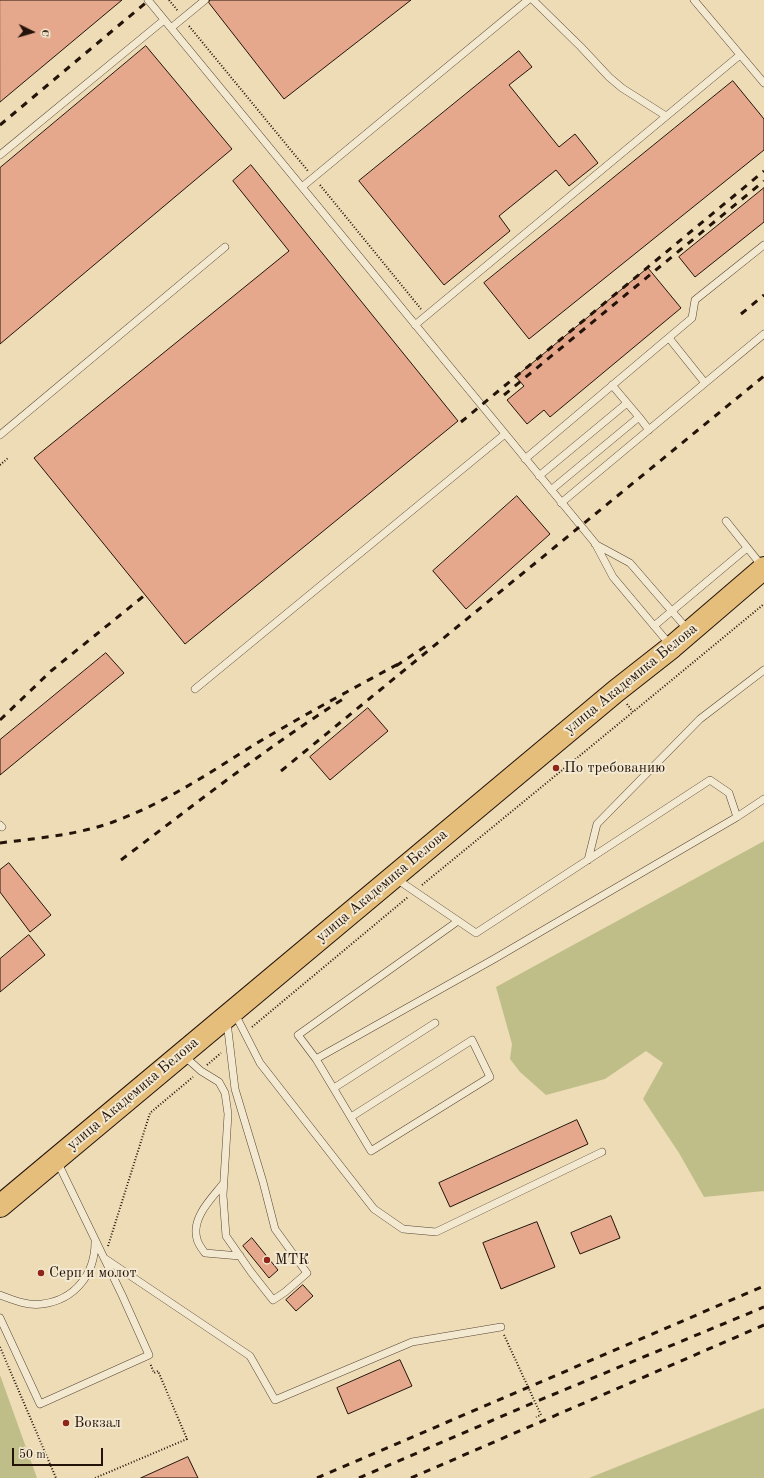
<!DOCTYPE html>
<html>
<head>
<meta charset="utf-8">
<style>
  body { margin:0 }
  #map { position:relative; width:764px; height:1478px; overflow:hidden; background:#eddcb6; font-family:"Old Standard TT",serif }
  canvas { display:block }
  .north { position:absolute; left:12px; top:12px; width:40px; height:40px; -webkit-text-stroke:3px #f3e8d0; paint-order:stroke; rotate:95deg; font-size:11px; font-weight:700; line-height:16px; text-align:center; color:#241309 }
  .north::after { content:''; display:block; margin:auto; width:14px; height:18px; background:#241309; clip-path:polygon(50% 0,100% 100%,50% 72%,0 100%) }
  .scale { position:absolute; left:12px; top:1448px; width:91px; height:18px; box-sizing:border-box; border:2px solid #241309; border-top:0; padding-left:5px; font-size:12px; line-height:14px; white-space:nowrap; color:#241309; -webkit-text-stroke:3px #f3e8d0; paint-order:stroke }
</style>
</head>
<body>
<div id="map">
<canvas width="764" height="1478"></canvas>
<div class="north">С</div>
<div class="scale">50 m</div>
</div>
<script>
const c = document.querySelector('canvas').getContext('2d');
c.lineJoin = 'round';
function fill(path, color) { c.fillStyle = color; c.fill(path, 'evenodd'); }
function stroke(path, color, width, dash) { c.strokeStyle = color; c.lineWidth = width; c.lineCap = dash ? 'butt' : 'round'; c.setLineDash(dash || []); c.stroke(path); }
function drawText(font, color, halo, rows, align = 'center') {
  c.font = font + ' "Old Standard TT",serif'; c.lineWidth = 4; c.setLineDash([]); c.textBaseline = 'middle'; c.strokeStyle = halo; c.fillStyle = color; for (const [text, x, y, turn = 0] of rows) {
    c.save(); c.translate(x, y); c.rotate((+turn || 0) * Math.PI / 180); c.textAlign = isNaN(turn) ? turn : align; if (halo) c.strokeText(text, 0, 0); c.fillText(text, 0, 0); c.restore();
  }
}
fill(new Path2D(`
  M764 841V1191L704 1197 679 1153 643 1099 663 1063 646 1051 605 1079 546 1095 520 1072 510 1059 512 1044 496 987Z
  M0 1375 37 1478H0Z
  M764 1408V1478H589Z`), '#bfbe89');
const building = new Path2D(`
  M0 0H122L0 102Z
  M210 0H411L284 99 209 3Z
  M146 46 232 149 0 344V168Z
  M519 51 532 67 509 85 559 147 575 134 598 163 569 186 556 170 499 216 510 231 444 285 359 181Z
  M733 81 764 119V150L529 339 484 283Z
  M251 165 458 421 185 644 34 458 289 251 233 181Z
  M764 188V222L695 277 679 257Z
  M648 268 681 308 550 417 544 410 527 424 507 400 524 386 516 377Z
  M517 496 550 534 466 609 433 571Z
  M106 653 124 673 0 775V740Z
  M368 708 388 731 330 780 310 757Z
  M9 863 51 915 30 932 0 892V870Z
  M29 935 45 955 0 992V959Z
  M577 1120 588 1144 450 1207 439 1183Z
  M611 1216 620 1238 580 1254 571 1233Z
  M537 1222 555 1267 501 1289 483 1243Z
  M252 1238 278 1270 269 1278 243 1246Z
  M303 1285 313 1296 296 1311 286 1300Z
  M400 1360 412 1386 348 1414 337 1388Z
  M188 1457 198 1478H141Z`);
fill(building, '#e5a88c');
stroke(building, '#241309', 1);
const service = new Path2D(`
  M148 0 595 543 613 577 671 646
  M533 0 581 47 609 77 622 88 666 116
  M694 0 764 83
  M171 28 205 0
  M0 155 164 20
  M302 187 528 0
  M415 325 740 55
  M705 383 764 334
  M612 385 639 417
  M0 435 225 247
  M525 459 692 318 695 300 764 245
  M539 476 627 403
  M551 490 639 417 649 430
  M561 503 705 383 669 338
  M726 521 762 566
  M595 544 630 563 689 631
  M654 626 747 548
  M195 689 505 434
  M737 817 764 799
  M0 825 2 827
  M588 860 597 824 700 719 764 670
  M395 878 476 933 710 780 729 793 737 817 494 959 316 1059 298 1035 458 921
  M234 1012 260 1063 374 1209 403 1229 436 1232 602 1152
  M183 1055 201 1071 219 1082 225 1093 228 1114 223 1195 226 1236 251 1272 273 1300 285 1292 307 1273 275 1229 263 1182 235 1089 227 1022
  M316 1059 371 1151 490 1077 472 1040 351 1117
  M334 1088 435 1023
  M223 1184C211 1199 191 1218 197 1239 198 1244 202 1249 205 1253L240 1256
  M104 1258 250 1356 275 1400 412 1342 501 1327
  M0 1295C13 1300 28 1306 42 1304 75 1300 95 1274 95 1242
  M0 1318 40 1404 149 1355 122 1295 57 1161`);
const primary = new Path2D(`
  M0 1206 616 691 672 647 764 568`);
stroke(service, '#564534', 8);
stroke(primary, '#241309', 24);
stroke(new Path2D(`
  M169 0 178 11
  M189 26 308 171
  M320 185 421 309
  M0 465 8 458
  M627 704 633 712 764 604
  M422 885 633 712
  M252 1027 408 897
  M207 1065 221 1053
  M108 1246 150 1113 193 1077
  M504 1335 541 1415 536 1417
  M0 1347 56 1478
  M95 1478 187 1439 158 1371 154 1373 150 1363`), '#241309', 2, [1, 2]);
stroke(service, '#f3e8d0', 7);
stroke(primary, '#e6be7b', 22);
stroke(new Path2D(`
  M0 125 149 0
  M741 314 764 295
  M504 395 764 181
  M461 422 764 171
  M396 666 426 646
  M0 720 51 671 145 595
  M281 771 764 376
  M0 843C38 838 77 835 113 822 165 803 211 772 257 743 304 715 352 689 400 663
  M121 860C194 805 266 748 343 699
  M317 1478 764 1286
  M359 1478 535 1402 764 1307
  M411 1478 764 1325`), '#241309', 3, [7, 7]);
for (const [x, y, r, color] of [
  [556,768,4,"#8f2418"],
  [267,1260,4,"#8f2418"],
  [41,1273,4,"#8f2418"],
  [66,1423,4,"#8f2418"]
]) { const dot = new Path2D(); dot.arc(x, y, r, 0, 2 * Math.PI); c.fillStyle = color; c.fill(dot); stroke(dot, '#f3e8d0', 1.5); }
drawText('15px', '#241309', '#f3e8d0', [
  ["улица Академика Белова",631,679,-39],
  ["улица Академика Белова",382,886,-40],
  ["улица Академика Белова",133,1094,-40]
]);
drawText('15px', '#241309', '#f3e8d0', [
  ["По требованию",564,768],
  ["МТК",275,1260],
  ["Серп и молот",49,1273],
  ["Вокзал",74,1423]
], 'left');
</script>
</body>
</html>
